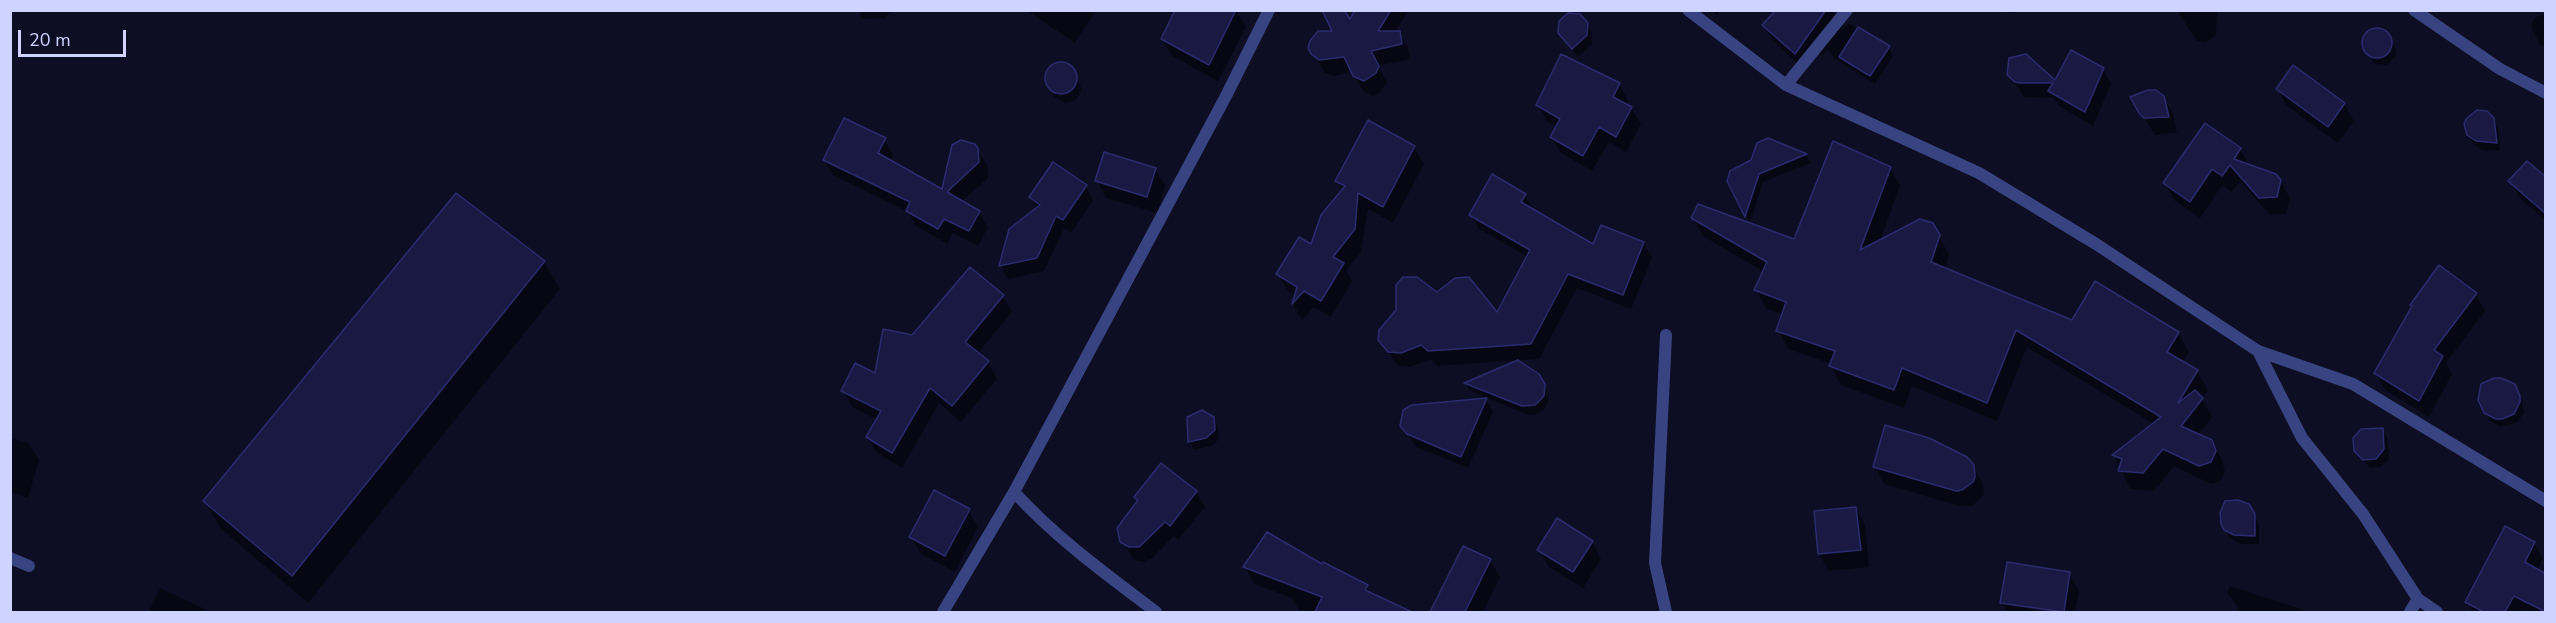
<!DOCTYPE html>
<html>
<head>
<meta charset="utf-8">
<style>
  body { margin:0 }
  #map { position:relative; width:2556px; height:623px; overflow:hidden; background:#0d0e23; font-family:"Nunito Sans",sans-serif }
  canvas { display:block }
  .frame { position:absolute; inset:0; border:12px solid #cfd3ff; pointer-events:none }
  .scale { position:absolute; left:18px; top:30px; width:108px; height:27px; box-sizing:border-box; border:3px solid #cfd3ff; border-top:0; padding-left:8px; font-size:18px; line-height:21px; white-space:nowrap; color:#cfd3ff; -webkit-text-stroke:4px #0d0e23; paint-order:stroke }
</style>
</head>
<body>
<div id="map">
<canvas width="2556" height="623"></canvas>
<div class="frame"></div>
<div class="scale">20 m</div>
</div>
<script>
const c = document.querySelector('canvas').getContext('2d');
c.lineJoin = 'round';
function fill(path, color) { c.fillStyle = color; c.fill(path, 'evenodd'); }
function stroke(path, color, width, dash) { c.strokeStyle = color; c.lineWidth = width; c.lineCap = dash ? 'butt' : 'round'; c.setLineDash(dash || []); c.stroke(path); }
fill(new Path2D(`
  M858 10H892L885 18 863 19Z
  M1026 10H1096L1075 43Z
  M1176 10H1236L1246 27 1218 81 1172 56 1162 39Z
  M1357 10H1409L1395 32H1399L1408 48 1410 59 1378 66 1387 82 1381 92 1373 96 1363 91 1352 72 1334 76 1325 73 1310 48 1350 22Z
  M1712 10H1720L1717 16Z
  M1778 10H1830L1834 13 1843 30 1849 23 1888 47 1893 56 1875 84 1833 57 1828 49 1822 56 1817 53 1805 70 1774 42 1764 25Z
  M1986 10H2015V13Z
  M2180 10H2217L2216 35 2206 43 2197 41 2179 14Z
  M2546 13V48L2540 45 2531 26 2534 18Z
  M1586 23 1592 33V44L1578 57 1560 33Z
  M2372 30 2385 31 2395 47 2396 56 2388 65 2374 64 2365 49V35Z
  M1062 63 1073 69 1082 89 1076 100 1065 103 1054 97 1046 77 1051 66Z
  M2103 69 2111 84 2093 126 2059 106 2054 98 2024 97 2009 74 2055 82Z
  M1619 84 1628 100 1626 105 1631 108 1641 124 1626 152 1609 142 1592 171 1561 153 1551 137 1557 127 1547 121 1538 105Z
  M2277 89 2344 104 2354 121 2338 143 2287 106Z
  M2163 97 2173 114 2177 133 2155 135 2132 98Z
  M2493 119 2498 128 2500 151 2482 150 2474 144 2468 135Z
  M884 139 893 155 890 162 943 192 977 149 987 165 988 178 961 202 979 212 988 228 978 246 953 233 947 244 916 226 908 212 833 175 824 160Z
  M1768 140 1806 155 1811 163 1763 182 1750 223 1729 181 1752 161Z
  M1414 147 1424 164 1393 223 1368 209 1361 252 1346 270 1352 281 1331 317 1314 307 1302 320 1293 304 1296 296 1288 291 1278 274 1312 246 1343 191 1337 181Z
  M2240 149 2250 166 2280 180 2290 198 2286 214 2270 215 2240 181 2232 192 2222 185 2200 218 2174 200 2165 183Z
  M1890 168 1900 186 1880 241 1932 224 1949 255 1945 269 2073 322 2178 333 2189 352 2182 363 2197 371 2208 390 2202 399 2212 417 2198 435 2211 441 2222 460 2225 471 2221 481 2211 484 2174 466 2154 491 2130 489 2114 455 2154 424 2027 347 1997 421 1912 386 1904 408 1841 385 1831 366 1832 364 1788 349 1778 330 1783 315 1766 308 1756 290 1764 272 1703 236 1693 218 1795 241Z
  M1155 169 1165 186 1157 213 1106 198 1097 181Z
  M2546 179V221L2520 198 2510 181Z
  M1086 186 1093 200 1071 233 1064 228 1044 271 1008 279 1001 266 1011 230 1038 209 1031 197Z
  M1525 195 1533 210 1593 246 1643 243 1652 258 1631 309 1577 288 1539 359 1437 366 1431 359 1410 367 1398 366 1379 339 1437 294 1498 314 1528 257 1479 229 1471 215Z
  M544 262 560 289 308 603 221 529 205 501Z
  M2475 294 2485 311 2446 363 2452 374 2429 417 2385 390 2376 373Z
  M1002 296 1012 312 977 354 988 362 997 379 961 422 939 403 902 468 877 453 867 437 877 420 852 407 843 391 876 375 913 337Z
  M1466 384 1543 385 1549 400 1544 410 1534 415H1528L1470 391Z
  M2519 394 2524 412 2518 422 2501 427 2490 421 2485 412Z
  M1486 400 1493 412 1468 468 1416 447 1402 425Z
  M1213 418 1218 427 1219 439 1211 446 1194 450 1189 441Z
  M2382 429 2387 438 2389 459 2381 467 2370 468 2356 451Z
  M10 438 29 443 39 460 28 498 10 492Z
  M1161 465 1196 492 1205 507 1178 540 1174 536 1152 558 1143 562 1134 560 1120 536 1138 502 1135 497Z
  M1973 466 1983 484 1984 495 1972 506H1959L1884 484 1875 467Z
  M2248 505 2259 524V544H2240L2230 538 2225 529Z
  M1856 508 1865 525 1869 567 1829 571 1819 554Z
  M968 510 978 527 955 572 921 554 911 537Z
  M1592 542 1601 559 1583 588 1549 567 1539 550Z
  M2534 543 2543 558 2537 570 2546 575V612H2528L2523 610 2521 612H2473L2467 602Z
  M1464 548 1490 560 1500 577 1483 612H1432Z
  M1322 566 1367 586 1372 595 1408 612H1300L1292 598 1254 584 1245 567Z
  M2069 574 2079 591 2075 612 2012 603V606L2052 612H2008L2002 603Z
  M2230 586 2310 612H2236L2239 609 2227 592Z
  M160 588 211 612H148Z`), '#0007');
const building = new Path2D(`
  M1175 10H1236L1209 65 1161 39Z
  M1322 10H1344L1350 19 1355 10H1391L1378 31H1400L1402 44 1371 51 1379 66 1376 73 1364 81 1353 76 1344 57 1319 60 1311 54 1308 48 1310 41 1318 31H1332Z
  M1776 10H1826L1795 54 1762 25Z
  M1568 13 1580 14 1588 23 1587 35 1572 49 1558 33 1559 21Z
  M1858 27 1890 46 1870 76 1839 57Z
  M2362 43a15 15 0 1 1 30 0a15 15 0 1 1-30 0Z
  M2071 50 2104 68 2085 112 2048 91 2053 83H2020L2015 82 2007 75 2009 58 2026 54 2055 80Z
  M1561 54 1620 83 1613 97 1632 107 1616 137 1599 127 1583 156 1550 137 1560 119 1536 105Z
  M1045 78a16 16 0 1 1 32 0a16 16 0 1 1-32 0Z
  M2293 65 2345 103 2328 127 2276 89Z
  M2148 90H2156L2164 96 2169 117 2144 118 2139 113 2130 97Z
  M2477 110 2487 111 2494 118 2497 143 2476 141 2467 135 2464 124 2466 119Z
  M844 118 886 138 878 153 942 189 952 145 961 140 975 144 978 148 979 162 947 192 980 211 969 231 944 219 938 229 906 211 910 202 823 160Z
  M1368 120 1415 146 1383 207 1358 193 1355 229 1333 257 1344 263 1321 301 1304 291 1292 304 1297 287 1276 274 1299 237 1311 244 1321 215 1345 186 1335 181Z
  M2205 123 2241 148 2234 159 2276 174 2281 180 2277 197 2259 198 2230 165 2222 176 2212 169 2190 202 2163 183Z
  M1768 138 1807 154 1759 174 1745 217 1727 181 1730 171 1751 160 1757 143Z
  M1833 141 1891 167 1860 250 1920 219 1933 223 1940 235 1931 262 2072 320 2095 281 2179 332 2167 352 2198 370 2178 403 2195 390 2203 398 2181 426 2212 440 2216 451 2211 462 2199 466 2163 449 2143 473 2118 471 2122 459 2112 455 2161 417 2016 330 1987 403 1902 368 1894 390 1829 366 1835 351 1776 331 1786 302 1754 290 1767 262 1691 218 1698 204 1794 239Z
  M1104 152 1156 168 1147 197 1095 181Z
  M2527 161 2546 177V214L2508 181Z
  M1053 162 1087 185 1063 220 1056 216 1037 258 999 266 1009 229 1040 205 1029 197Z
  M1492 174 1526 194 1521 202 1593 244 1601 225 1644 242 1623 295 1568 274 1531 344 1428 351 1421 345 1401 353 1388 352 1378 340 1379 330 1396 310V285L1403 277H1417L1437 292 1455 278 1469 277 1497 312 1530 250 1469 215Z
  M456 193 545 261 292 576 203 501Z
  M2439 265 2477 293 2434 350 2443 356 2419 401 2374 373 2412 306 2410 305Z
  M970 267 1004 295 965 342 989 361 952 406 930 388 892 453 866 437 881 411 841 391 855 363 875 373 883 329 912 335Z
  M1518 360 1539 374 1545 384 1544 396 1535 405 1522 406 1464 383Z
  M2494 378H2501L2515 384 2520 396V402L2514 414 2502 419H2496L2484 413 2478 400 2481 384Z
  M1487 398 1461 457 1407 434 1400 426 1403 410 1412 405Z
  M1202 410 1214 417 1215 430 1206 438 1188 442 1187 417Z
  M1885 425 1929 438 1967 457 1974 465 1975 477 1973 482 1962 490 1956 491 1873 467Z
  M2383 428 2384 449 2376 459 2363 460 2354 451 2353 438 2361 429Z
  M1161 463 1197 491 1170 526 1165 522 1139 547H1129L1120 542 1117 528 1138 500 1134 497Z
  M934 490 970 509 945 556 909 537Z
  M2238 500 2249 504 2255 514V536L2234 535 2224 530 2221 524 2220 513 2225 501Z
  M1856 507 1861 550 1818 554 1814 511Z
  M1557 518 1593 541 1573 572 1537 550Z
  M2505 526 2535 542 2525 562 2546 574V612L2514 596 2505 612H2484L2465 602Z
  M1267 532 1322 564 1323 562 1368 585 1365 590 1412 612H1315L1322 597 1243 567Z
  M1463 546 1491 559 1465 612H1430Z
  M2007 562 2070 572 2064 612 2000 603Z`);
fill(building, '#191944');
stroke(building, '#2b2b70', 1.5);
stroke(new Path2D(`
  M1688 10 1786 85 1979 173 2096 244 2258 351 2302 438 2363 514 2418 599 2437 612
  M2414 10 2500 69 2546 93
  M1786 85 1847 10
  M1666 335 1655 563 1666 612
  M2258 351 2353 384 2546 501
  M1014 492C1056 538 1107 575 1156 612
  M10 558 29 566
  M943 612 1014 492 1226 96 1269 10
  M2410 612 2418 599`), '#384482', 12);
</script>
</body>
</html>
